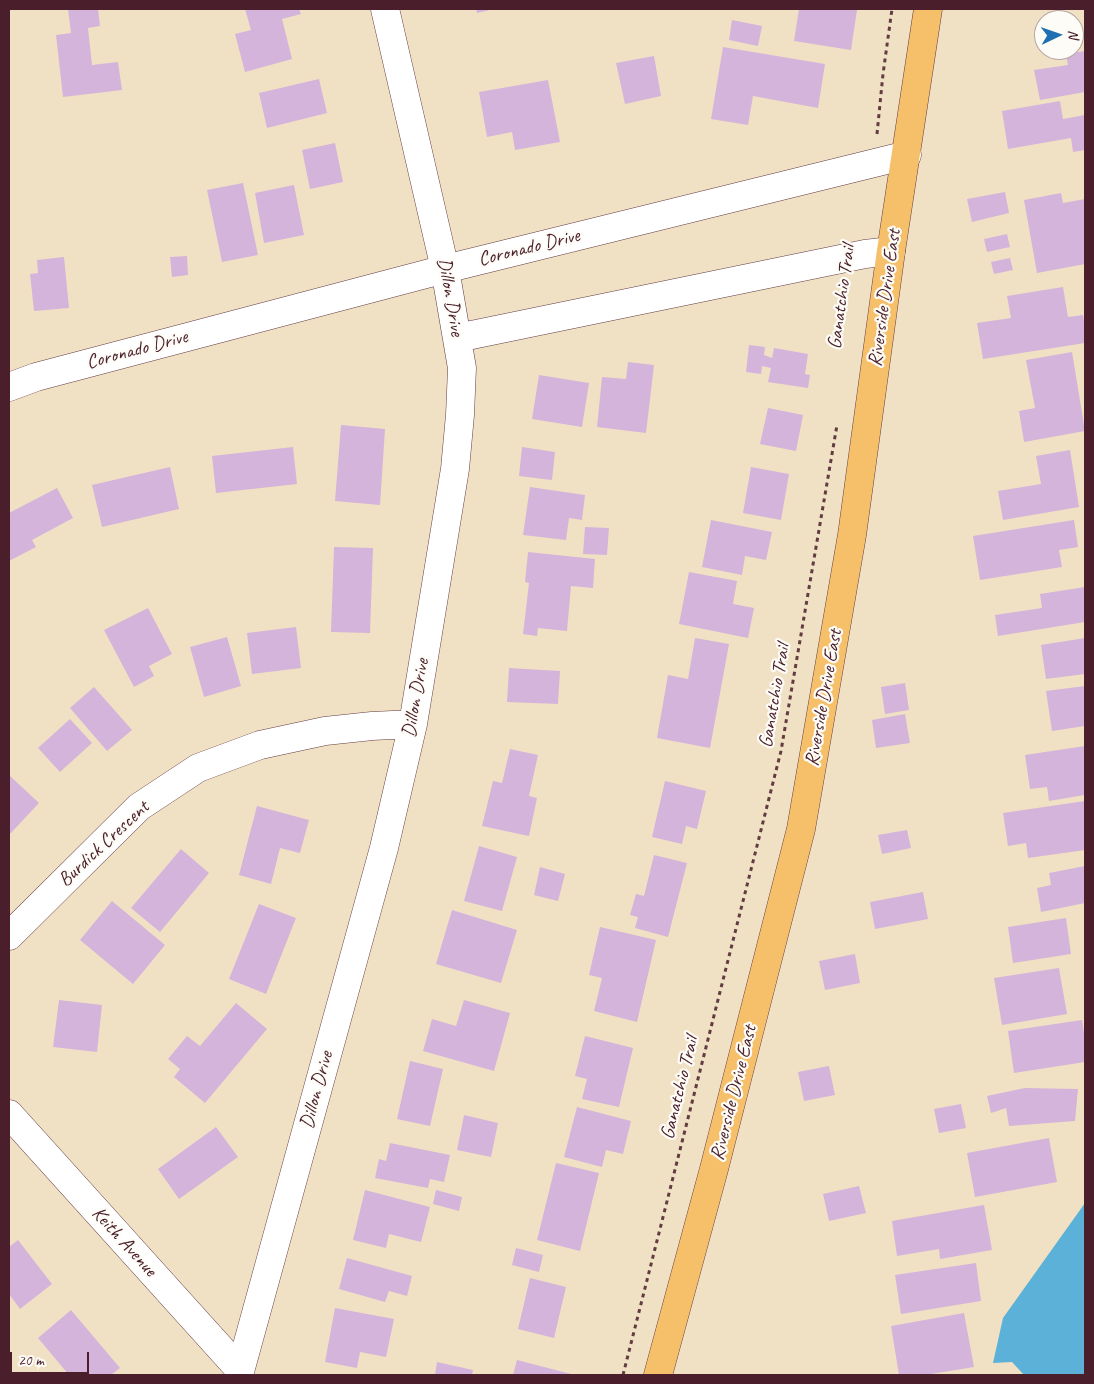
<!DOCTYPE html>
<html>
<head>
<meta charset="utf-8">
<style>
  body { margin:0 }
  #map { position:relative; width:1094px; height:1384px; overflow:hidden; background:#f1e1c4; font-family:Caveat,sans-serif }
  canvas { display:block }
  .frame { position:absolute; inset:0; border:10px solid #4a1f2b; pointer-events:none }
  .north { position:absolute; left:1034px; top:10px; width:50px; height:50px; box-sizing:border-box; background:#fdfcf7; border:1px solid #b5a4a5; border-radius:50%; rotate:87deg; font-size:14px; font-weight:700; line-height:20px; text-align:center; color:#4a1f2b }
  .north::after { content:''; display:block; margin:auto; width:18px; height:22px; background:#1f6fb2; clip-path:polygon(50% 0,100% 100%,50% 72%,0 100%) }
  .scale { position:absolute; left:10px; top:1352px; width:79px; height:22px; box-sizing:border-box; border:2px solid #4a1f2b; border-top:0; padding-left:6px; font-size:15px; line-height:18px; white-space:nowrap; color:#4a1f2b; -webkit-text-stroke:4px #fdfcf7; paint-order:stroke }
</style>
</head>
<body>
<div id="map">
<canvas width="1094" height="1384"></canvas>
<div class="frame"></div>
<div class="north">N</div>
<div class="scale">20 m</div>
</div>
<script>
const c = document.querySelector('canvas').getContext('2d');
c.lineJoin = 'round';
function fill(path, color) { c.fillStyle = color; c.fill(path, 'evenodd'); }
function stroke(path, color, width, dash) { c.strokeStyle = color; c.lineWidth = width; c.lineCap = dash ? 'butt' : 'round'; c.setLineDash(dash || []); c.stroke(path); }
function drawText(font, color, halo, rows, align = 'center') {
  c.font = font + ' Caveat,sans-serif'; c.lineWidth = 4.5; c.setLineDash([]); c.textBaseline = 'middle'; c.strokeStyle = halo; c.fillStyle = color; for (const [text, x, y, turn = 0] of rows) {
    c.save(); c.translate(x, y); c.rotate((+turn || 0) * Math.PI / 180); c.textAlign = isNaN(turn) ? turn : align; if (halo) c.strokeText(text, 0, 0); c.fillText(text, 0, 0); c.restore();
  }
}
fill(new Path2D(`
  M1085 1203V1375H1024L1012 1362 993 1363 1003 1318Z`), '#5bb1d7');
fill(new Path2D(`
  M68 9H98L100 26 88 28 92 65 118 62 122 90 63 97 56 35 71 33Z
  M245 9H299L301 14 282 19 292 59 245 72 235 34 251 30Z
  M476 9H494L477 13Z
  M799 9H849L857 10 851 50 794 41Z
  M732 20 762 26 758 46 729 40Z
  M723 47 825 64 818 108 753 96 748 125 711 119Z
  M1085 51V92L1040 100 1034 70 1068 65 1066 54Z
  M654 56 661 96 625 104 616 63Z
  M319 79 327 113 267 128 259 93Z
  M548 80 560 142 515 150 512 132 487 137 479 92Z
  M1060 101 1063 119 1085 115V150L1073 152 1071 138 1008 149 1002 111Z
  M335 143 343 182 310 189 302 150Z
  M243 183 258 255 222 262 207 190Z
  M294 185 304 235 264 243 255 193Z
  M1005 192 1009 213 972 222 967 199Z
  M1061 193 1063 203 1085 199V264L1037 273 1024 200Z
  M1007 234 1010 247 987 252 984 239Z
  M187 256 188 275 172 277 170 257Z
  M64 257 69 308 34 311 30 274 38 273 37 260Z
  M1010 258 1013 270 994 274 991 262Z
  M1063 287 1068 317 1083 315 1085 327V343L983 359 977 323 1011 318 1007 296Z
  M749 345 765 347 764 355 772 358 774 348 808 354 805 374 810 375 808 388 768 382 771 368 762 366 761 374 746 372Z
  M1072 352 1085 431 1024 442 1019 411 1035 408 1026 360Z
  M628 362 654 365 646 433 597 427 602 377 626 379Z
  M539 375 589 383 582 427 532 419Z
  M768 408 803 415 796 451 760 444Z
  M341 425 385 429 380 505 335 501Z
  M293 447 297 484 216 493 212 456Z
  M522 447 555 452 552 480 519 476Z
  M1070 450 1079 507 1003 520 998 491 1041 484 1036 456Z
  M170 467 179 509 102 527 92 485Z
  M751 467 789 474 781 520 743 513Z
  M530 487 585 495 582 520 569 518 566 540 523 535Z
  M57 488 73 518 32 540 36 547 9 561V513Z
  M711 520 772 532 766 560 745 556 742 575 702 567Z
  M1074 520 1078 547 1059 550 1062 567 980 580 973 536Z
  M585 527 609 528 607 555 583 554Z
  M334 547 373 548 370 633 331 632Z
  M528 552 595 559 593 588 571 586 567 631 538 628 537 636 523 634 529 583 525 582Z
  M689 572 737 581 733 604 754 608 748 638 679 624Z
  M1085 587V622L998 636 995 615 1042 608 1040 594Z
  M148 608 172 654 149 666 154 676 134 687 104 630Z
  M296 627 301 668 252 674 247 633Z
  M227 637 241 686 204 697 190 647Z
  M695 638 729 644 710 748 657 738 668 675 688 679Z
  M1085 638V674L1046 679 1041 645Z
  M509 668 560 671 558 704 507 702Z
  M905 683 909 710 885 714 881 687Z
  M1085 686V726L1052 731 1046 691Z
  M94 687 132 730 107 751 70 708Z
  M905 714 910 743 876 748 872 720Z
  M70 719 92 743 60 772 38 748Z
  M1085 746V795L1049 801 1047 787 1030 789 1025 755Z
  M510 749 538 755 529 796 537 798 529 836 482 826 493 781 502 783Z
  M9 775 39 803 9 835Z
  M665 781 706 791 697 829 686 826 682 844 652 837Z
  M1085 801V850L1028 858 1026 843 1008 846 1003 813Z
  M257 806 309 820 300 853 280 848 271 884 239 875Z
  M907 830 911 848 882 854 878 835Z
  M479 846 517 857 502 911 464 901Z
  M181 849 209 873 160 932 131 908Z
  M654 855 687 863 668 937 635 928 638 917 630 915 636 894 644 896Z
  M1085 866V903L1041 912 1037 888 1051 885 1049 873Z
  M540 867 565 874 558 901 534 895Z
  M923 892 928 919 875 929 870 902Z
  M112 901 165 945 133 984 80 940Z
  M259 904 296 918 266 994 229 979Z
  M452 910 517 930 501 983 436 964Z
  M1066 918 1071 954 1013 963 1008 927Z
  M600 927 656 940 637 1022 594 1011 602 978 589 975Z
  M855 954 860 983 825 990 819 961Z
  M1059 968 1067 1014 1002 1025 994 978Z
  M59 1000 102 1005 97 1052 53 1047Z
  M464 1000 510 1013 494 1071 423 1051 432 1019 456 1026Z
  M236 1003 267 1029 205 1103 174 1077 180 1069 168 1059 187 1036 200 1046Z
  M1082 1020 1085 1039V1062L1014 1073 1008 1031Z
  M585 1036 633 1048 619 1107 582 1099 587 1079 575 1076Z
  M410 1061 443 1069 430 1126 397 1119Z
  M829 1066 835 1095 804 1101 798 1072Z
  M1025 1088 1078 1089 1075 1121 1009 1126 1006 1108 991 1113 987 1096Z
  M961 1104 966 1128 939 1133 934 1109Z
  M577 1107 631 1121 623 1154 606 1150 602 1167 564 1157Z
  M464 1115 498 1123 491 1157 457 1150Z
  M216 1127 238 1157 179 1199 158 1169Z
  M1049 1138 1057 1182 975 1197 967 1153Z
  M390 1143 450 1155 444 1182 430 1179 428 1188 375 1178 379 1159 386 1161Z
  M556 1163 599 1173 580 1251 537 1240Z
  M859 1186 866 1213 829 1221 823 1194Z
  M365 1190 430 1207 421 1242 389 1234 386 1248 353 1240Z
  M436 1190 462 1197 459 1211 433 1204Z
  M984 1205 992 1250 940 1259 939 1249 897 1256 892 1221Z
  M18 1240 52 1284 20 1309 9 1294V1247Z
  M516 1248 543 1255 539 1272 512 1265Z
  M347 1258 412 1276 407 1296 389 1291 385 1302 339 1289Z
  M976 1263 981 1301 901 1314 895 1275Z
  M530 1278 566 1287 554 1338 518 1329Z
  M335 1308 394 1319 386 1357 360 1352 357 1368 325 1362Z
  M71 1310 120 1368 111 1375H69L38 1338Z
  M964 1313 974 1367 925 1375H899L891 1326Z
  M517 1360 575 1375H513Z
  M437 1362 473 1370 472 1375H435Z`), '#d4b4da');
const minor = new Path2D(`
  M457 338 865 254 891 251
  M9 387 36 377 445 269 907 155
  M9 936 139 807 198 768 260 745 325 731 372 726 413 724
  M9 1114 240 1370
  M239 1375 384 848 413 724 455 469 460 415 462 368 445 269 385 9`);
const major = new Path2D(`
  M658 1375 714 1169 801 829 852 535 891 251 928 9`);
stroke(minor, '#633c42', 29);
stroke(major, '#633c42', 29);
stroke(new Path2D(`
  M877 134 883 74 892 9
  M623 1375 781 751 837 425`), '#633c42', 3, [4, 4]);
stroke(minor, '#fff', 28);
stroke(major, '#f6c06b', 28);
drawText('20px', '#4a1f2b', '#fdfcf7', [
  ["Coronado Drive",529,248,-14],
  ["Dillon Drive",450,297,80],
  ["Ganatchio Trail",842,297,-82],
  ["Riverside Drive East",885,298,-82],
  ["Coronado Drive",137,350,-15],
  ["Ganatchio Trail",775,696,-80],
  ["Dillon Drive",416,698,-80],
  ["Riverside Drive East",824,698,-80],
  ["Burdick Crescent",104,844,-43],
  ["Ganatchio Trail",680,1088,-76],
  ["Dillon Drive",317,1090,-75],
  ["Riverside Drive East",734,1093,-76],
  ["Keith Avenue",124,1242,48]
]);
</script>
</body>
</html>
